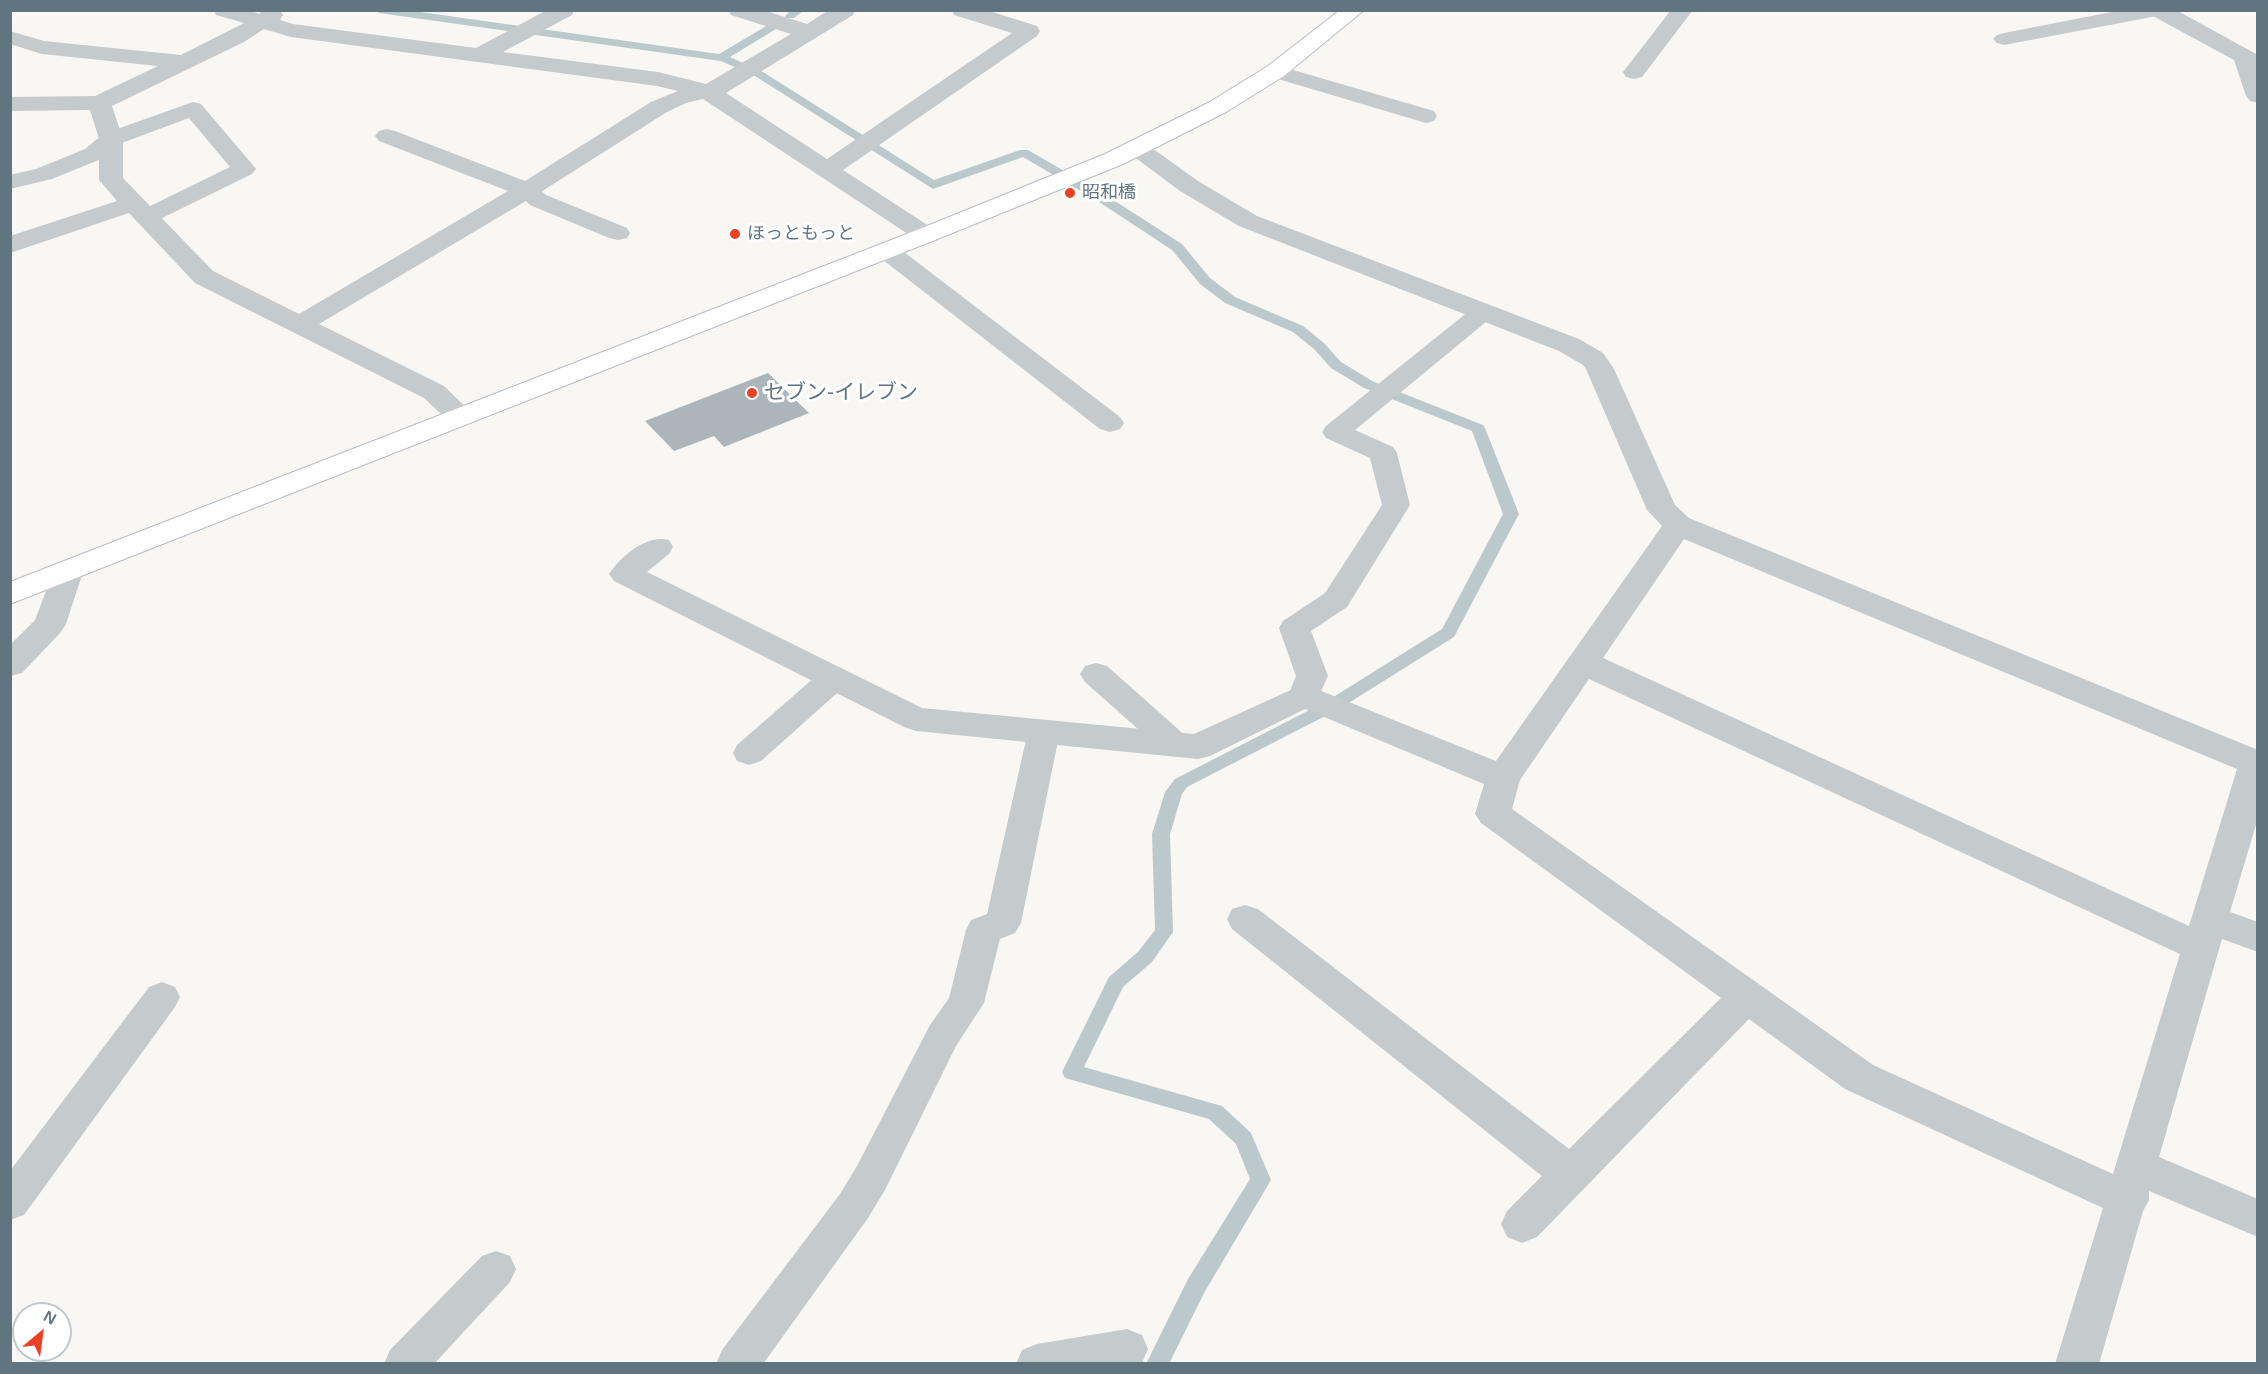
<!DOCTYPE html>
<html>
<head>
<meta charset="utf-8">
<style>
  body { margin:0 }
  #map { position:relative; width:2268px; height:1374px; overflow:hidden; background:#f8f7f4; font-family:Helvetica,sans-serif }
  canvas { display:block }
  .frame { position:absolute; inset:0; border:12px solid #617581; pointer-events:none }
  .north { position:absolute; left:12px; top:1302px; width:60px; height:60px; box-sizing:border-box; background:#fff; border:2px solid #c0c8cd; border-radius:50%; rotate:29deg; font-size:16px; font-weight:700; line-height:24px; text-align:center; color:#617581 }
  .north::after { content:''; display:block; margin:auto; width:21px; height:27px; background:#eb4021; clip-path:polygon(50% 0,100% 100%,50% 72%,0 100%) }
</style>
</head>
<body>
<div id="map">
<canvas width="2268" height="1374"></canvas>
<div class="frame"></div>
<div class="north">N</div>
</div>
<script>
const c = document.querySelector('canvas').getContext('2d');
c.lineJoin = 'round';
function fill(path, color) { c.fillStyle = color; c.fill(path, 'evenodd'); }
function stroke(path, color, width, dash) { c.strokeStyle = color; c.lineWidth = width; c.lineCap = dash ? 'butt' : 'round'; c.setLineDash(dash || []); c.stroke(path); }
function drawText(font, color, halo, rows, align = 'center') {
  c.font = font + ' Helvetica,"Noto Sans JP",sans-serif'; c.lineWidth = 6; c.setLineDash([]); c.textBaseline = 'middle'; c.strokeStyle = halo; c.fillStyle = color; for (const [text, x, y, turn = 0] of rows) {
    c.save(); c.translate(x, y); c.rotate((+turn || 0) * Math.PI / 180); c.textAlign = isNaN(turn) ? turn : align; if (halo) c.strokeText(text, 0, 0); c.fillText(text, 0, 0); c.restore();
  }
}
fill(new Path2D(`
  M374 10H406L719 54 768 25H776V29L730 57 763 72 934 180 1020 150H1028L1104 194 1182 244 1210 278 1235 297 1303 326 1324 343 1341 362 1374 382 1483 425 1485 428 1519 514 1454 637 1339 709 1187 787 1182 794 1170 834 1173 932 1152 962 1123 987 1084 1067 1222 1106 1251 1133 1271 1180 1204 1293 1169 1364H1146L1188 1279 1250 1179 1236 1144 1209 1119 1072 1080 1065 1078 1062 1072 1109 977 1138 952 1155 930 1152 834 1165 792 1175 779 1327 701 1442 629 1503 514 1472 431 1364 388 1331 368 1314 349 1293 332 1225 303 1200 284 1172 250 1096 200 1023 157 933 189 755 76 721 61 379 13Z
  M791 10H804L794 18H786L785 16Z`), '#bcc9cc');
fill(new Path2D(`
  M768 373 809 413 724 447 714 436 674 451 645 421Z`), '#abb5ba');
const secondary = new Path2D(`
  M1340 10H1364L1284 76 1226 112 1123 164 935 240 10 604V582L917 230 1105 154 1210 102 1268 66Z`);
stroke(secondary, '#b7bdc1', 2);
fill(new Path2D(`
  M2122 10H2167L2164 14 2157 16 2004 45 1997 43 1993 39 1997 35 2004 33Z
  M1276 65 1434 111 1437 116 1434 121 1426 123 1268 76 1265 71 1268 66Z
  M193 102 201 104 252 164 256 169 252 174 154 222 146 224 138 222 134 217 138 212 230 167 189 118 119 144 101 159 52 179 10 189V175L36 169 85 149 103 134Z
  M527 183 535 185 546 195 627 228 630 233 627 238 618 240 609 238 530 205 515 190 519 185Z
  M1483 304 1492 307 1496 312 1492 317 1355 430 1393 447 1397 453 1410 505 1347 607 1311 631 1328 676 1315 704 1304 707 1293 704 1288 696 1296 676 1279 628 1283 621 1325 593 1382 505 1370 458 1326 438 1322 432 1326 426 1474 307Z
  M1096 663 1107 666 1187 737 1192 745 1187 753 1176 757 1165 753 1085 682 1080 674 1085 666Z
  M834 667 845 670 850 678 845 686 761 761 749 765 737 761 733 753 737 745 823 670Z
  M1044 720 1055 723 1060 731 1021 923 1015 933 1000 939 984 1003 956 1046 885 1190 868 1218 763 1364H716L722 1350 840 1194 857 1166 930 1025 949 998 966 930 971 920 987 914 1028 731 1033 723Z
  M162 982 175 987 180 997 175 1007 24 1215 10 1220V1171L149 987Z
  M496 1251 510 1256 516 1269 510 1282 434 1364H384L390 1350 482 1256Z
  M1127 1329 1142 1335 1148 1349 1142 1363 1016 1364 1022 1350 1037 1344Z`), '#c5cacc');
fill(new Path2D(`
  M214 10H249L259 14 264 10H280L283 15 280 20 293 24 476 48 547 10H574L572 15 503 52 658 72 706 84 791 34 731 15 729 10H763L807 24 829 10H855L853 15 726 93 827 159 1012 33 954 15 952 10H986L1037 26 1040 31 1037 36 843 170 935 230 939 235 935 240 926 243 917 240 703 99 686 103 667 112 536 195 319 324 444 386 476 417 472 423C451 428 439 411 424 398L195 283 129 213 10 253V236L117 201 99 180V139L90 110 10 111V97L95 96 158 66 42 54 10 44V31L44 41 181 55 244 23 216 15ZM264 29 291 37 657 86 678 91 651 102 525 181 395 131 387 129 379 131 375 136 379 141 508 191 299 314 213 271 123 178V139L112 106 244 42Z
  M1671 10H1693L1642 77 1634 79 1626 77 1623 72Z
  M2149 10H2176L2258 55V103L2250 101 2246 96 2234 60 2151 15Z
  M1137 141 1145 143 1198 181 1257 216 1579 339 1603 353 1614 369 1675 505 1689 518 2258 750V818L2230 912 2258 922V952L2222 939 2159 1157 2258 1199V1237L2149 1191V1200L2143 1211 2099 1364H2055L2103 1208 1845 1089 1749 1019 1537 1237 1522 1243 1507 1237 1501 1224 1507 1211 1542 1176 1232 929 1227 919 1232 909 1245 905 1258 909 1569 1149 1721 998 1481 823 1475 814 1484 784 1305 709 1210 756 1198 759 916 731 904 727 614 581 609 574C621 556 647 534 669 540L673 547 669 554 647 572 922 708 1194 734 1304 684 1496 761 1662 526 1647 510 1586 369 1583 365 1559 351 1239 226 1180 191 1129 153 1125 148 1129 143ZM1684 539 2237 769 2189 926 1603 658ZM1589 679 2180 954 2113 1174 1873 1065 1512 809 1520 780Z
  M887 243 896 246 1120 417 1124 423 1120 429 1110 432 1100 429 878 256 874 251 878 246Z
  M67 562 78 565 83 572 66 624 61 632 22 673 10 676V645L35 620 56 565Z`), '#c5cacc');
fill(secondary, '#fff');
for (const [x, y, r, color] of [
  [1070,193,6,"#eb4021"],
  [735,234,6,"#eb4021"],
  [752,393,6,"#eb4021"]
]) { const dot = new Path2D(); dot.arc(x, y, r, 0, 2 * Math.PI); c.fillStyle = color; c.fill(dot); stroke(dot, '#fff', 2); }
drawText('18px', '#617581', '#fff', [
  ["昭和橋",1082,193],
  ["ほっともっと",747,234]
], 'left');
drawText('21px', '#617581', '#fff', [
  ["セブン-イレブン",764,393]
], 'left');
</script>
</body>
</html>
